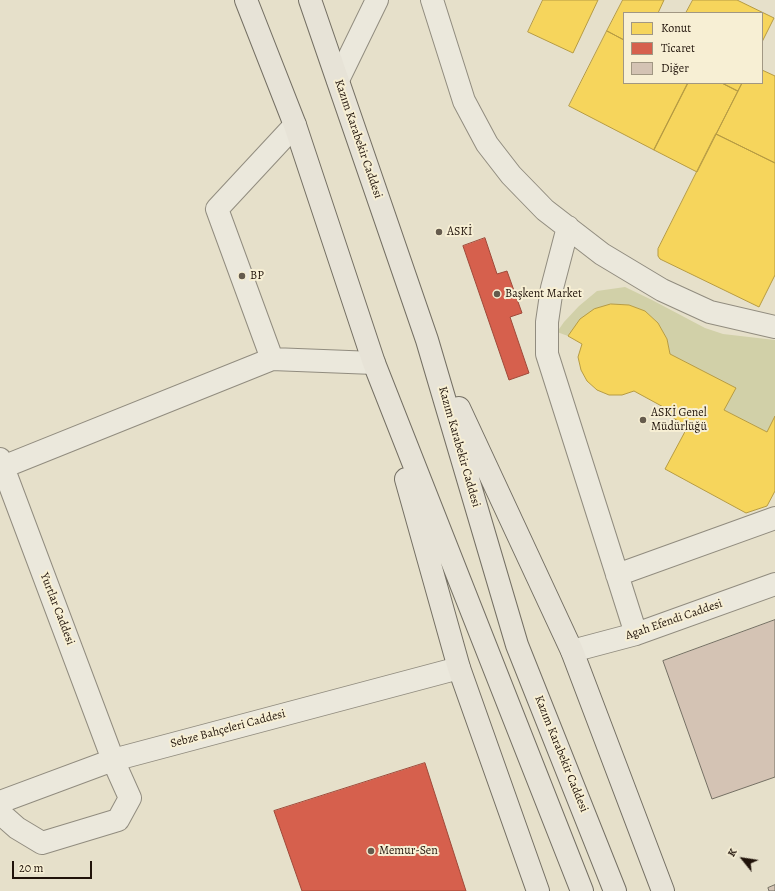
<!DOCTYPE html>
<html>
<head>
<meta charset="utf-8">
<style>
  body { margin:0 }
  #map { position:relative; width:775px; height:891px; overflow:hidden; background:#e6e0ca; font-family:Alegreya,serif }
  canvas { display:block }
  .legend { position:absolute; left:623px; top:12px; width:140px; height:72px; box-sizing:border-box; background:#f7efd4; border:1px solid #a19783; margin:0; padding:5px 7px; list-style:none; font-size:12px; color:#20130a }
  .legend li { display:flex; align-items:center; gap:8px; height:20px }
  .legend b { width:20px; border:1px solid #a19783 }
  .north { position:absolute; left:723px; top:839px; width:40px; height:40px; -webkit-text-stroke:3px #f7efd4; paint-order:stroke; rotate:300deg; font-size:11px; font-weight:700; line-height:16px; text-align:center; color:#20130a }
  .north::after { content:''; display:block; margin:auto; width:14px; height:18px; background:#20130a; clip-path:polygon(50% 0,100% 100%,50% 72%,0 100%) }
  .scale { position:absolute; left:12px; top:861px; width:80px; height:18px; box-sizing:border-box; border:2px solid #20130a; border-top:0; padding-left:5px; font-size:12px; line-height:14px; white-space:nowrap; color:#20130a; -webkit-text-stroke:3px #f7efd4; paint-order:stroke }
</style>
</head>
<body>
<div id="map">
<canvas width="775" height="891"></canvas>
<ul class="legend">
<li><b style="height:11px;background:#f6d55c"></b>Konut</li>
<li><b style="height:11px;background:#d6604d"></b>Ticaret</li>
<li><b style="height:11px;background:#d4c3b4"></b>Diğer</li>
</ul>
<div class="north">K</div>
<div class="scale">20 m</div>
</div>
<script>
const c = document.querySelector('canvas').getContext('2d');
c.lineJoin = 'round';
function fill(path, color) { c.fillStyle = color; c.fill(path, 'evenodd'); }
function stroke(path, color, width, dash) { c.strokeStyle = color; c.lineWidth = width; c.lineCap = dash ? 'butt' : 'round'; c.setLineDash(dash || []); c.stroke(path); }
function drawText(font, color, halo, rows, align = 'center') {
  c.font = font + ' Alegreya,serif'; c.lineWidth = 4; c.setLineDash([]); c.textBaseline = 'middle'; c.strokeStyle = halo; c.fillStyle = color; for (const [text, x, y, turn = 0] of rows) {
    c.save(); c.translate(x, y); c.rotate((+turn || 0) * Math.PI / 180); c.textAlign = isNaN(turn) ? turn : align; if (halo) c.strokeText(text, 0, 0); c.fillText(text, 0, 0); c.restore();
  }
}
fill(new Path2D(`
  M625 287 652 300 705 328 723 334 775 340V416L767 432 724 410 735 388 670 354 667 339 658 323 645 311 629 305 612 304 580 320 568 336 557 332 564 322 579 306 597 291Z`), '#d1d0a8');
const homes = new Path2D(`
  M543 0H598L573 53 528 32Z
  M623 0H664L658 13H624V40L607 31Z
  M693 0H737L774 18 762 42V13H686Z
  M607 31 624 40V83H688L654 150 569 106Z
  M762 70 775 76V163L716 134 742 83H762Z
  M688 83H722L738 91 697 172 654 150Z
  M722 83H742L738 91Z
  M716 134 775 163V275L759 307 660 259 658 256V249Z
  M611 304 629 305 645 311 658 323 667 339 670 354 736 388 724 410 767 432 775 416V491L767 506 746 513 665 469 688 426 665 414 667 409 634 391 622 395H609L597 390 587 381 581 370 578 357 582 344 568 336 580 319 594 309Z`);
fill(homes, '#f6d55c');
stroke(homes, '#b69b43', 1);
const shops = new Path2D(`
  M485 238 497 274 507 271 522 313 510 317 529 373 509 380 463 246Z
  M425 763 466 891H302L274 811Z`);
fill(shops, '#d6604d');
stroke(shops, '#9f4939', 1);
const building = new Path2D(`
  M775 620V777L712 799 663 661Z
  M775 885V891H769L768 888Z`);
fill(building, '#d4c3b4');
stroke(building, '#757064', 1);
const minor = new Path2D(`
  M432 0 464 101 487 144 511 175 545 210 602 254 662 290 710 312 775 327
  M338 80 377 0
  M295 125 217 209 272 359 374 363
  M568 227 552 288 547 322V354L636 634
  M0 459 113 760 130 798 118 820 42 843 17 828 0 813
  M3 467 272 359
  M617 575 775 518
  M572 651 636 634 775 584
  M0 802 113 760 459 668`);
const major = new Path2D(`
  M246 0 295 125 374 363 582 891
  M310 0 427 340 517 645 615 891
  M459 408 572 651 663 891
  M406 479 459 668 538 891`);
stroke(minor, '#918c7f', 24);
stroke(major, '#757064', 24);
stroke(minor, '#ebe8dc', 22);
stroke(major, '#e7e3d7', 22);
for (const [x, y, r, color] of [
  [439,232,4,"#655b4d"],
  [242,276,4,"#655b4d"],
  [497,294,4,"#655b4d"],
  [643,420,4,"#655b4d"],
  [371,851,4,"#655b4d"]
]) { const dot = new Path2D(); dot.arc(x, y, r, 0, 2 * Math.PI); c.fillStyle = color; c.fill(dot); stroke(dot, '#f7efd4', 1.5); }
drawText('12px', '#20130a', '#f7efd4', [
  ["Kazım Karabekir Caddesi",358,139,71],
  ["Kazım Karabekir Caddesi",459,447,74],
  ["Yurtlar Caddesi",57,609,69],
  ["Agah Efendi Caddesi",674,620,-19],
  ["Sebze Bahçeleri Caddesi",228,729,-15],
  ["Kazım Karabekir Caddesi",561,754,68]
]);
drawText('12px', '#20130a', '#f7efd4', [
  ["ASKİ",447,232],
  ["BP",250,276],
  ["Başkent Market",505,294],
  ["ASKİ Genel",651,413],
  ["Müdürlüğü",651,427],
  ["Memur-Sen",379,851]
], 'left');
</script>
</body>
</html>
